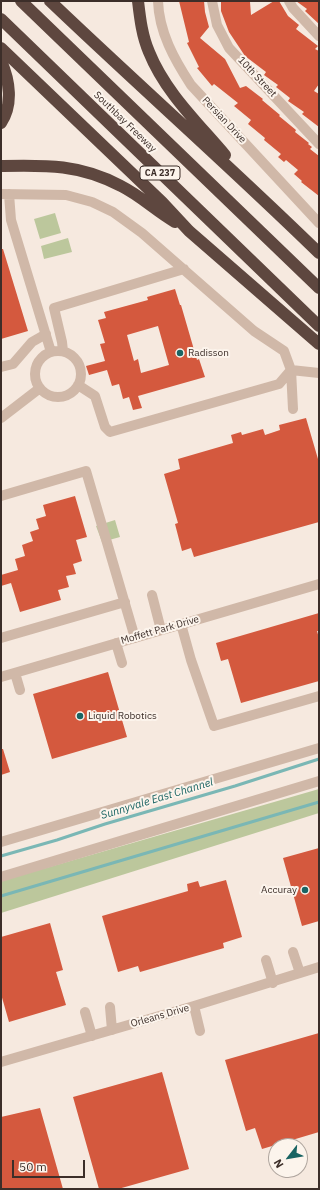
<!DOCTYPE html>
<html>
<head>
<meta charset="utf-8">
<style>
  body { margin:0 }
  #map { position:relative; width:320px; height:1190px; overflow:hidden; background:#f6e9df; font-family:"IBM Plex Sans",sans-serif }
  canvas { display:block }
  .frame { position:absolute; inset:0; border:2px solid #3c2e29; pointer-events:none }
  .north { position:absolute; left:268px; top:1138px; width:40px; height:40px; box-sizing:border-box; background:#fcf4ec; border:1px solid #afa59e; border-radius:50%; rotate:239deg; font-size:11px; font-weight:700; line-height:16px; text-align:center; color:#3c2e29 }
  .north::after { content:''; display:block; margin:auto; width:14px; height:18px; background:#196463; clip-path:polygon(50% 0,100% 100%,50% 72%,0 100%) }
  .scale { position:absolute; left:12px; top:1160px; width:73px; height:18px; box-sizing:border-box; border:2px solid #3c2e29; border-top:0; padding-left:5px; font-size:12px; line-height:14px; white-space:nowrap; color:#3c2e29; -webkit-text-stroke:3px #fcf4ec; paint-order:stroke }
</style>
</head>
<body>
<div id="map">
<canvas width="320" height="1190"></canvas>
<div class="frame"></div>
<div class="north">N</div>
<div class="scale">50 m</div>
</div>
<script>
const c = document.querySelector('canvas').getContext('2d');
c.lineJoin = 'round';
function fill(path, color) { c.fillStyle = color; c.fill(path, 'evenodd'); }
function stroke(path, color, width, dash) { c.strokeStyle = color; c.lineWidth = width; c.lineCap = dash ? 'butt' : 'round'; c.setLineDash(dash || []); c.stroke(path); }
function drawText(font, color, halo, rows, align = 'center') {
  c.font = font + ' "IBM Plex Sans",sans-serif'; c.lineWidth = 4; c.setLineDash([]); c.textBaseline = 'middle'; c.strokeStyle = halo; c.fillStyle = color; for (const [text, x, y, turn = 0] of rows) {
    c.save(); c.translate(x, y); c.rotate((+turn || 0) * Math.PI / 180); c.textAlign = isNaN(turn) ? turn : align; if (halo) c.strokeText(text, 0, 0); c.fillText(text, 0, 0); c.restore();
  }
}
fill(new Path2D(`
  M55 213 61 233 40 239 34 219Z
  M68 238 72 252 44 259 41 246Z
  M115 520 120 537 102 542 96 526Z
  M319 789V813L1 913V881Z`), '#bcc79c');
stroke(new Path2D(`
  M1 856 57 840 105 824 235 786 319 759
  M1 896 319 802`), '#7ab7b5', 3);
fill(new Path2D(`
  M179 1H204L205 12 209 27 200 38 225 59 240 88 246 86 263 99 262 100 280 115 279 116 296 130 295 132 309 143 308 144 312 147 310 149 319 156V196L301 182 302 181 294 174 298 170 286 160 284 162 278 157 281 154 264 140 265 138 248 124 251 120 234 106 238 103 214 84 212 86 197 68 199 67 187 43 189 42Z
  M221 1 250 2 251 15 274 1H279L288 16 299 25 296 29 318 46 315 49 319 51V84L314 91 319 94V127L302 114 304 112 288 101 290 98 276 87 278 85 264 75 266 72 245 56 229 32 221 11Z
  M296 1H319V24L305 11 307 9Z
  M1 249H3L28 331 1 339Z
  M175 289 180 305H181L197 360 199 359 205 377 138 396 142 408 133 410 129 397 123 399 119 384 112 386 107 370 89 375 86 366 105 361 100 344 105 343 98 320 106 318 104 312 148 300 147 297ZM158 326 169 365 141 373 138 359 134 361 127 335Z
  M306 418 318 459H319V522L194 557 191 548 182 551 175 524 178 523 164 474 180 469 178 459 233 443 231 435 241 432 242 435 263 429 265 435 280 430 279 425Z
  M75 496 87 537 76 540 82 561 73 564 76 574 66 576 69 587 58 590 61 600 20 612 11 583 1 586V575L18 570 15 559 25 556 22 545 33 541 30 532 39 529 36 519 46 516 43 505Z
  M319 613V631H317L319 638V681L241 703 228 659 221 661 216 643Z
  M108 672 127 737 52 759 33 694Z
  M1 749H3L10 772 1 775Z
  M319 848V921L302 926 283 858Z
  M226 880 242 937 223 943 224 948 140 972 138 966 118 972 102 916 188 891 187 884 198 881 200 887Z
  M50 923 63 970 56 972 66 1005 9 1022 1 994V937Z
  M319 1033V1132L262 1149 255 1128 246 1131 225 1060Z
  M162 1072 189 1169 118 1189H99L73 1097Z
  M40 1108 63 1189H1V1117Z`), '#d4593e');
stroke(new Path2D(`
  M158 1C159 32 174 59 191 85L319 223
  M212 1 217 25 229 48 319 144
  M289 1 293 8 319 36
  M1 194 66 195 92 202 113 212 142 233 254 331 284 351 291 370 293 409
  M9 194 11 220 51 352
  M35 374a23 23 0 1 1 46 0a23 23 0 1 1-46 0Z
  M63 351 62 342 54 308 184 269
  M1 367 13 364 32 342 46 334
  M291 370 319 373
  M78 385 95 396 105 427 110 432 279 384 291 370
  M1 418 40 388
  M1 496 86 471 135 638
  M152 595 161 630
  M181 624 191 660 214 726 319 696
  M1 638 125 602
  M116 643 122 663
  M15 673 20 690
  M1 677 319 584
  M1 842 319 748
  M1 877 319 781
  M293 952 300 973
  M266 960 273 983
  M194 1006 200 1031
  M110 1007 112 1030
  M85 1012 92 1036
  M1 1062 194 1006 319 967`), '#d0b8a8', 10);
stroke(new Path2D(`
  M21 1 319 288
  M50 1C139 86 231 167 319 253
  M138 1C140 18 142 36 149 52 165 92 198 123 225 155
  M1 19 319 326
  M1 48 162 202 189 231 319 344
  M1 61C10 81 13 105 1 123
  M1 166C46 165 80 164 121 186 141 196 156 211 175 222`), '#5e473f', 12);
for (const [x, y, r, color] of [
  [180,353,4,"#196463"],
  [80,716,4,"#196463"],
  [305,890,4,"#196463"]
]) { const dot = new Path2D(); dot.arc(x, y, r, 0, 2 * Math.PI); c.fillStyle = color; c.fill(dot); stroke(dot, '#fcf4ec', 1.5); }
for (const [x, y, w] of [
  [160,173,40]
]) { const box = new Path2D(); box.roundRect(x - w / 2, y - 7, w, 14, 3); c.fillStyle = '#fcf4ec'; c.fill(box); stroke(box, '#3c2e29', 1); }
drawText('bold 9px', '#3c2e29', null, [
  ["CA 237",160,173]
]);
drawText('10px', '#3c2e29', '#fcf4ec', [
  ["10th Street",257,77,47],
  ["Persian Drive",224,120,47],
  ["Southbay Freeway",125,122,44],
  ["Moffett Park Drive",160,630,-16],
  ["Orleans Drive",160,1016,-16]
]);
drawText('10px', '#3c2e29', '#fcf4ec', [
  ["Radisson",188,353],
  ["Liquid Robotics",88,716],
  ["Accuray",297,890,"right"]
], 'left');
drawText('italic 11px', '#196463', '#fcf4ec', [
  ["Sunnyvale East Channel",157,799,-17]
]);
</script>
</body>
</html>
